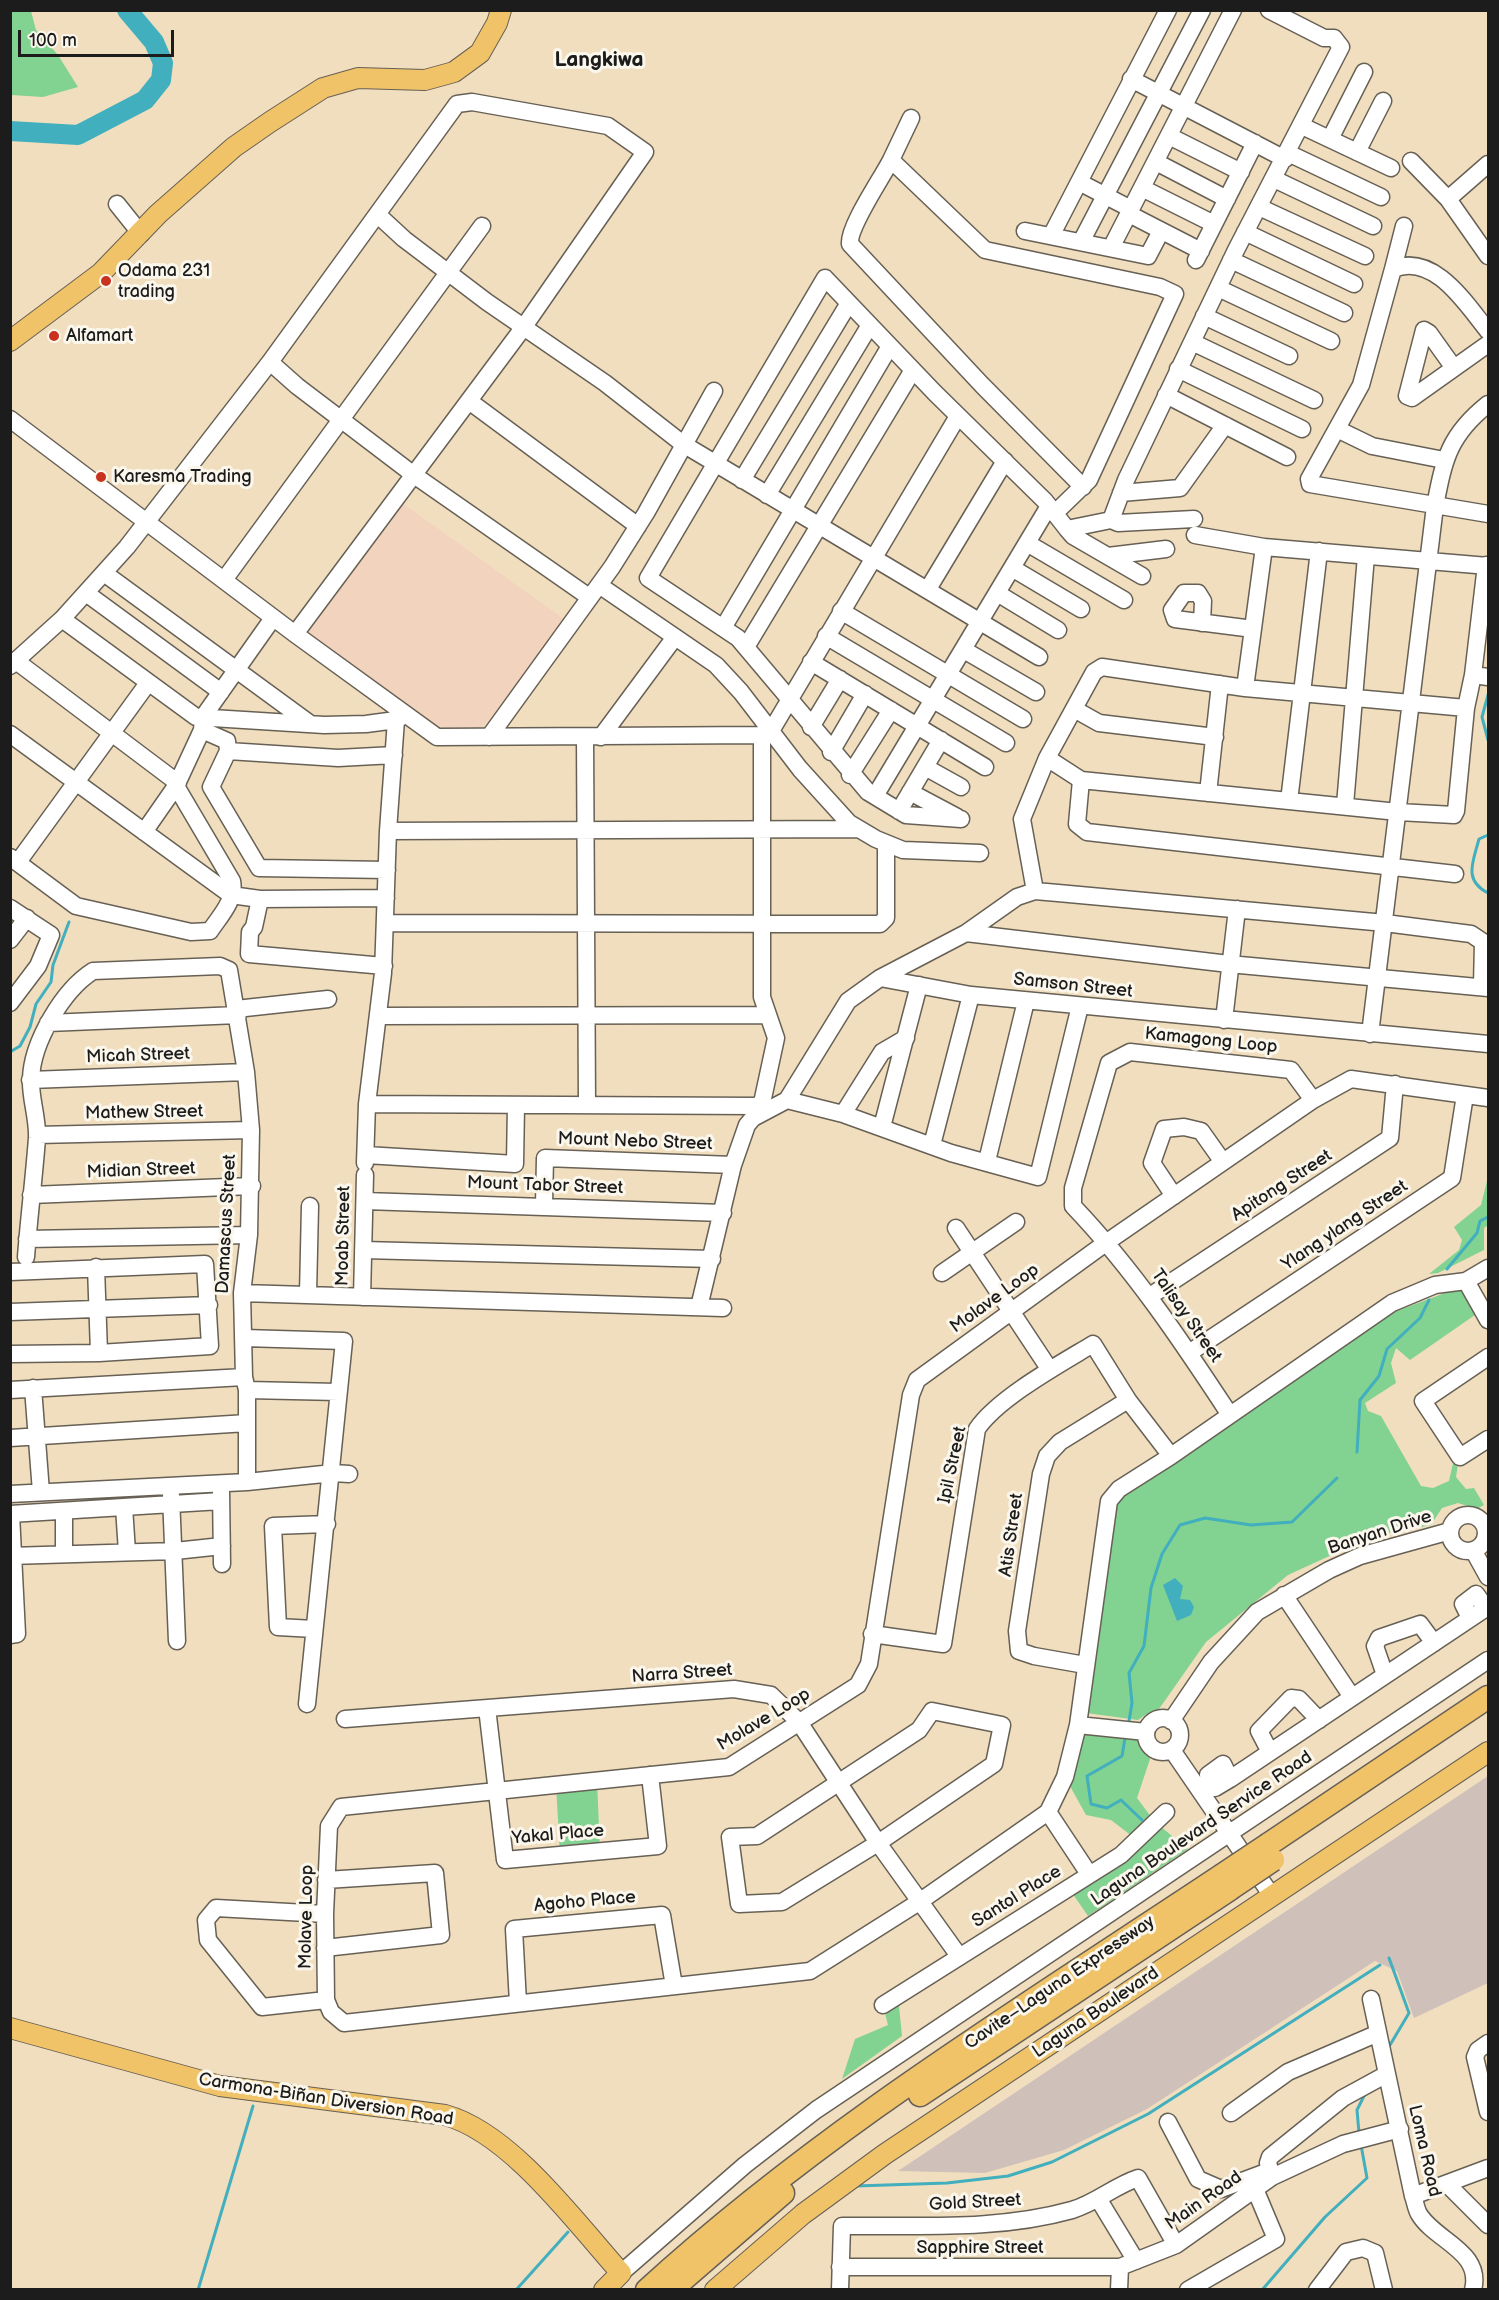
<!DOCTYPE html>
<html>
<head>
<meta charset="utf-8">
<style>
  body { margin:0 }
  #map { position:relative; width:1499px; height:2300px; overflow:hidden; background:#f1debf; font-family:"Balsamiq Sans",sans-serif }
  canvas { display:block }
  .frame { position:absolute; inset:0; border:12px solid #1c1c1c; pointer-events:none }
  .scale { position:absolute; left:18px; top:30px; width:156px; height:27px; box-sizing:border-box; border:3px solid #1c1c1c; border-top:0; padding-left:8px; font-size:18px; line-height:21px; white-space:nowrap; color:#1c1c1c; -webkit-text-stroke:4px #fbf7ec; paint-order:stroke }
</style>
</head>
<body>
<div id="map">
<canvas width="1499" height="2300"></canvas>
<div class="frame"></div>
<div class="scale">100 m</div>
</div>
<script>
const c = document.querySelector('canvas').getContext('2d');
c.lineJoin = 'round';
function fill(path, color) { c.fillStyle = color; c.fill(path, 'evenodd'); }
function stroke(path, color, width, dash) { c.strokeStyle = color; c.lineWidth = width; c.lineCap = dash ? 'butt' : 'round'; c.setLineDash(dash || []); c.stroke(path); }
function drawText(font, color, halo, rows, align = 'center') {
  c.font = font + ' "Balsamiq Sans",sans-serif'; c.lineWidth = 6; c.setLineDash([]); c.textBaseline = 'middle'; c.strokeStyle = halo; c.fillStyle = color; for (const [text, x, y, turn = 0] of rows) {
    c.save(); c.translate(x, y); c.rotate((+turn || 0) * Math.PI / 180); c.textAlign = isNaN(turn) ? turn : align; if (halo) c.strokeText(text, 0, 0); c.fillText(text, 0, 0); c.restore();
  }
}
fill(new Path2D(`
  M401 502 568 622 481 729H437L305 631Z`), '#f2d4be');
fill(new Path2D(`
  M1488 1776V1983L1414 2018 1397 1971 1375 1961 1147 2109 1064 2150 985 2173 898 2171Z`), '#cfc0ba');
fill(new Path2D(`
  M10 11H31L36 30 58 55 78 87 43 97 11 95Z
  M1488 1177V1225L1484 1228V1250L1438 1273 1429 1274 1459 1250 1462 1240 1454 1227 1481 1205Z
  M1461 1287 1475 1315 1410 1360 1396 1348 1391 1363 1396 1383 1365 1403 1368 1411 1381 1416 1421 1486 1433 1488 1449 1481 1453 1463 1458 1464 1456 1477 1466 1489 1474 1488 1484 1505 1477 1509 1458 1503 1442 1508 1431 1525 1373 1536 1288 1575 1206 1642 1159 1709 1148 1713 1138 1720 1086 1713 1111 1502 1386 1315Z
  M1078 1725 1146 1736 1153 1750 1137 1798 1155 1822 1188 1849 1088 1916 1068 1887 1137 1840 1111 1820 1086 1815 1065 1777Z
  M597 1780 600 1852 560 1855 556 1784Z
  M898 1996 902 2036 842 2079 855 2039 888 2025 883 2005Z`), '#82d292');
fill(new Path2D(`
  M1175 1578 1183 1586 1180 1599 1190 1600 1194 1607 1191 1615 1177 1621 1163 1585Z`), '#41afbd');
stroke(new Path2D(`
  M1488 695 1482 717 1488 740
  M1488 835 1479 839C1473 862 1463 880 1488 893
  M10 1052 20 1046 30 1027 36 1004 51 982 53 965 69 922
  M1447 1269 1477 1233 1480 1221 1488 1217
  M1357 1452 1360 1400 1379 1376 1387 1349 1420 1318 1429 1300
  M1129 1721 1132 1703 1129 1673 1144 1646 1151 1588 1162 1554 1180 1525 1205 1518 1251 1525 1292 1522 1337 1478
  M1125 1738 1122 1756 1087 1776 1091 1804 1107 1808 1121 1800 1142 1820
  M1389 1958 1409 2013 1390 2045
  M1359 2133 1357 2110 1365 2094
  M856 2186 947 2183 1008 2176 1052 2162 1148 2114 1380 1965
  M198 2290 253 2106
  M516 2290 568 2232
  M1262 2290 1325 2217 1367 2178 1361 2145`), '#41afbd', 3);
stroke(new Path2D(`
  M10 131 78 135 145 100 161 80 163 63 154 42 127 10`), '#41afbd', 20);
const minor = new Path2D(`
  M1131 79 1285 159
  M1302 126 1391 168
  M1169 136 1241 172
  M1330 139 1364 72
  M1357 152 1383 101
  M1288 153 1381 197
  M891 160 911 118
  M1411 161 1448 199 1488 256
  M1156 162 1227 199
  M1274 179 1373 226
  M1079 182 1131 209
  M1142 188 1214 224
  M1448 199 1488 164
  M117 204 141 234
  M1259 207 1365 256
  M1129 214 1201 251
  M378 215 404 239 487 302 605 383 683 444 1039 657
  M1025 231 1148 256 1161 231
  M1245 232 1354 284
  M1051 236 1168 10
  M1081 242 1202 10
  M1111 248 1233 10
  M1196 260 1255 143
  M1231 260 1344 313
  M1393 269 1404 226
  M1218 288 1331 341
  M1204 316 1289 356
  M1488 331C1466 304 1434 252 1393 269L1361 385 1309 479 1310 484 1488 514
  M1192 342 1314 400
  M270 362 297 386 414 475 589 597
  M1454 368 1429 333 1424 330 1407 396 1412 398 1488 344
  M1178 369 1302 429
  M1166 395 1287 457
  M469 401 638 526
  M10 419 295 634 437 737 762 735 771 731 958 416
  M1337 429 1372 446 1444 460
  M742 480 849 303
  M1121 493 1180 488 1225 425
  M767 495 870 325
  M1055 513 1089 480 1175 294 1160 287 985 250 891 160C882 178 848 227 850 244L982 385 1083 487
  M1111 520 1118 523 1194 519
  M1067 529 1073 536 1142 576
  M1195 535 1264 547
  M1027 543 1124 600
  M1108 556 1166 549
  M1012 568 1081 609
  M104 573 309 723
  M224 580 482 226
  M599 585 716 665 741 692 800 769 849 823 876 839 903 850 980 853
  M928 589 1005 461
  M86 593 221 692
  M997 593 1058 630
  M841 611 1023 719
  M62 619 196 717 324 725 366 724 396 720 405 715
  M1202 623 1203 601 1198 593H1184L1172 610 1175 619 1253 629
  M723 628 890 346
  M826 636 1006 743
  M746 647 913 370
  M964 650 1036 692
  M16 661 178 783
  M811 662 985 767
  M10 666 62 619 127 547 270 362 457 104 472 102 608 126 645 152 523 328 295 634
  M1473 675 1486 565
  M1245 688 1264 547 1488 566
  M1074 709 1099 723 1215 737
  M811 727 840 679
  M202 730 227 741 228 751 211 787 259 868 387 870
  M10 734 231 895 260 899 386 898
  M489 737 612 567 646 513 714 391
  M585 737 587 1105
  M601 737 675 637
  M228 751 338 758 394 755
  M831 752 865 694
  M1047 758 1081 780 1398 812 1454 815 1456 811 1466 708 1473 675 1488 677
  M925 767 961 787
  M850 775 891 710
  M1081 780 1077 824 1087 832 1455 874
  M910 792 957 817
  M1208 793 1220 684
  M875 796 1049 506
  M1289 801 1319 551
  M1345 805 1366 556
  M899 811 941 740
  M961 819 906 815 868 792 738 638 648 578 825 278 935 393 1045 501 1067 529 1111 520 1126 480 1236 250 1341 47 1334 38H1324L1269 10
  M388 831 858 829
  M144 832 176 786
  M10 857 76 906 191 932 210 931C220 916 236 900 232 881L176 786 202 730 203 717 273 618
  M18 862 148 683
  M1035 891 1022 819 1047 758 1094 672 1102 667 1245 688 1466 708
  M260 899 254 927 250 932 249 954 384 966
  M10 908 51 935 38 966 10 1003
  M386 923 880 924 886 918V843
  M966 933 1229 964 1488 988
  M10 940 27 918
  M880 978 971 995 1488 1044
  M236 1009 328 999
  M378 1016 768 1015
  M1224 1020 1237 909
  M48 1023 238 1015
  M1370 1034 1435 506C1444 459 1449 435 1488 404
  M30 1080 246 1072
  M1488 1098 1351 1079 1313 1100 1107 1242 917 1380 911 1395 869 1664 858 1685 729 1767 341 1807 329 1826 325 1914 326 2000 331 2012 344 2023 810 1971 919 1902 1048 1812 1065 1777 1078 1725 1109 1501 1119 1489 1171 1456 1392 1303 1435 1285 1466 1281 1488 1268
  M787 1100 843 1114 951 1153 1038 1177 1080 1006
  M367 1104 756 1106 762 1103 776 1038 762 997V735
  M843 1114 882 1052 906 1038
  M882 1127 919 985
  M37 1135 251 1130
  M932 1145 971 995
  M366 1155 515 1164 516 1105
  M987 1161 1026 1001
  M365 1163 367 1104 383 973 388 831 396 720
  M31 1195 252 1186
  M1174 1196 1152 1163 1164 1129 1184 1127 1201 1131 1223 1162
  M365 1201 723 1213
  M544 1205 545 1158 733 1165
  M956 1228 1050 1370
  M27 1239 249 1235
  M363 1250 712 1259
  M26 1257C29 1217 34 1178 37 1138 38 1118 30 1098 31 1079 32 1042 63 990 93 971L220 966 229 970 246 1072 251 1130 249 1235 242 1293 244 1377 247 1390V1482
  M96 1267 99 1353
  M10 1272 205 1264 210 1346 99 1353 10 1354
  M942 1273 1016 1222
  M1466 1281 1488 1320
  M242 1293 723 1308
  M308 1294 310 1206
  M1150 1296 1390 1138 1395 1084
  M362 1297 365 1175
  M699 1307 733 1165 747 1125 753 1118 787 1100 848 1001 880 978 966 933 1017 897 1035 891 1058 893 1385 923 1471 934 1483 942 1482 986
  M10 1312 209 1305
  M244 1338 344 1341 307 1704
  M1189 1353 1452 1178 1465 1095
  M1488 1357 1423 1401 1460 1457 1488 1439
  M33 1388 41 1492
  M10 1390 244 1377
  M247 1390 338 1392
  M1230 1415C1182 1342 1134 1270 1073 1206V1188L1109 1063 1130 1052 1291 1070 1313 1100
  M10 1438 247 1423
  M221 1490 222 1564
  M10 1494 247 1482 333 1473 349 1474
  M171 1496 177 1641
  M124 1507 127 1552
  M64 1511V1554
  M10 1514 221 1501
  M1450 1533a18 18 0 1 1 36 0a18 18 0 1 1-36 0Z
  M1473 1550 1488 1577
  M10 1556 175 1551 222 1546
  M1284 1595 1352 1697
  M314 1629 278 1627 273 1526 327 1524
  M872 1634 943 1644 977 1429C998 1398 1060 1364 1093 1344L1128 1400 1171 1456
  M10 1635 17 1634 11 1514
  M1085 1665 1034 1656 1019 1651 1017 1631 1041 1474 1047 1456 1060 1442 1128 1400
  M1385 1675 1375 1646 1379 1638 1420 1624 1434 1643
  M487 1708 505 1860 658 1846 650 1775
  M932 1711 1002 1725 994 1764 878 1843 782 1902 739 1904 730 1837 757 1836 919 1730Z
  M1146 1735a17 17 0 1 1 34 0a17 17 0 1 1-34 0Z
  M345 1719 734 1689 771 1695 799 1722 878 1843 959 1956
  M1171 1721 1211 1662 1257 1612 1329 1570 1360 1556 1450 1531
  M1078 1725 1146 1732
  M1172 1750 1272 1896
  M1270 1752 1259 1731 1291 1698 1299 1699 1319 1720
  M1230 1779 1223 1764 1208 1775 1215 1788 1230 1779 1486 1608 1476 1594 1463 1604 1470 1618
  M1048 1812 1089 1874
  M325 1914 216 1908 206 1920 208 1940 262 2007 326 2000
  M325 1948 441 1935 435 1873 326 1880
  M1371 1999 1413 2196C1415 2201 1416 2209 1419 2214 1435 2241 1483 2251 1473 2290
  M518 2003 514 1929 662 1915 674 1986
  M883 2005 1121 1855 1166 1812
  M1488 2043 1478 2050 1475 2057 1488 2112
  M1231 2113 1288 2072 1376 2034
  M1168 2122 1198 2179 1221 2189 1269 2171
  M1272 2177 1268 2163 1270 2157 1343 2098 1387 2074
  M1447 2184 1488 2225
  M1413 2196 1488 2168
  M1099 2200 1136 2261
  M840 2267H1120L1176 2245 1272 2177 1343 2144 1400 2129
  M621 2273 745 2165 816 2110 1488 1660
  M840 2290 842 2226C919 2225 997 2231 1072 2210 1096 2203 1114 2186 1138 2178L1176 2245
  M1119 2290 1120 2267
  M1188 2290 1276 2239 1255 2189
  M1317 2290 1346 2252 1363 2248 1375 2253 1384 2290`);
const major = new Path2D(`
  M10 341 101 273 158 214 234 147 270 122 323 88 358 78 425 80 454 72 480 53 497 23 501 10
  M10 2028 220 2086 445 2115C511 2133 576 2223 621 2273L604 2290
  M715 2290 803 2214 885 2154 1488 1752`);
const highway = new Path2D(`
  M1269 1844 1488 1697
  M920 2095 1230 1889
  M647 2290C822 2130 1024 2007 1221 1876
  M671 2290 783 2193`);
stroke(minor, '#676055', 19);
stroke(major, '#676055', 22);
stroke(highway, '#676055', 25);
stroke(minor, '#fff', 16);
stroke(major, '#f1c369', 20);
stroke(highway, '#f1c369', 22);
const highwayBridge = new Path2D(`
  M1221 1876 1269 1844
  M1230 1889 1273 1860`);
stroke(highwayBridge, '#676055', 25, []);
stroke(highwayBridge, '#f1c369', 22);
for (const [x, y, r, color] of [
  [106,281,6,"#c8321e"],
  [54,336,6,"#c8321e"],
  [101,477,6,"#c8321e"]
]) { const dot = new Path2D(); dot.arc(x, y, r, 0, 2 * Math.PI); c.fillStyle = color; c.fill(dot); stroke(dot, '#fbf7ec', 2); }
drawText('18px', '#1c1c1c', '#fbf7ec', [
  ["Odama 231",118,271],
  ["trading",118,292],
  ["Alfamart",66,336],
  ["Karesma Trading",113,477]
], 'left');
drawText('18px', '#1c1c1c', '#fbf7ec', [
  ["Samson Street",1073,986,6],
  ["Kamagong Loop",1211,1041,6],
  ["Micah Street",138,1056,-2],
  ["Mathew Street",144,1113,-1],
  ["Mount Nebo Street",635,1142,2],
  ["Midian Street",141,1171,-2],
  ["Mount Tabor Street",545,1186,2],
  ["Apitong Street",1282,1186,-33],
  ["Damascus Street",227,1224,-87],
  ["Ylang ylang Street",1345,1226,-34],
  ["Moab Street",344,1236,-89],
  ["Molave Loop",995,1299,-36],
  ["Talisay Street",1186,1316,55],
  ["Ipil Street",953,1465,-78],
  ["Banyan Drive",1380,1533,-18],
  ["Atis Street",1012,1535,-82],
  ["Narra Street",682,1674,-4],
  ["Molave Loop",764,1720,-31],
  ["Laguna Boulevard Service Road",1202,1829,-34],
  ["Yakal Place",558,1835,-5],
  ["Santol Place",1017,1897,-32],
  ["Agoho Place",585,1902,-5],
  ["Molave Loop",307,1917,-89],
  ["Cavite–Laguna Expressway",1060,1983,-34],
  ["Laguna Boulevard",1096,2013,-34],
  ["Carmona-Biñan Diversion Road",326,2100,9],
  ["Loma Road",1424,2151,77],
  ["Main Road",1204,2201,-35],
  ["Gold Street",975,2203,-3],
  ["Sapphire Street",980,2248]
]);
drawText('bold 21px', '#1c1c1c', '#fbf7ec', [
  ["Langkiwa",599,61]
]);
</script>
</body>
</html>
